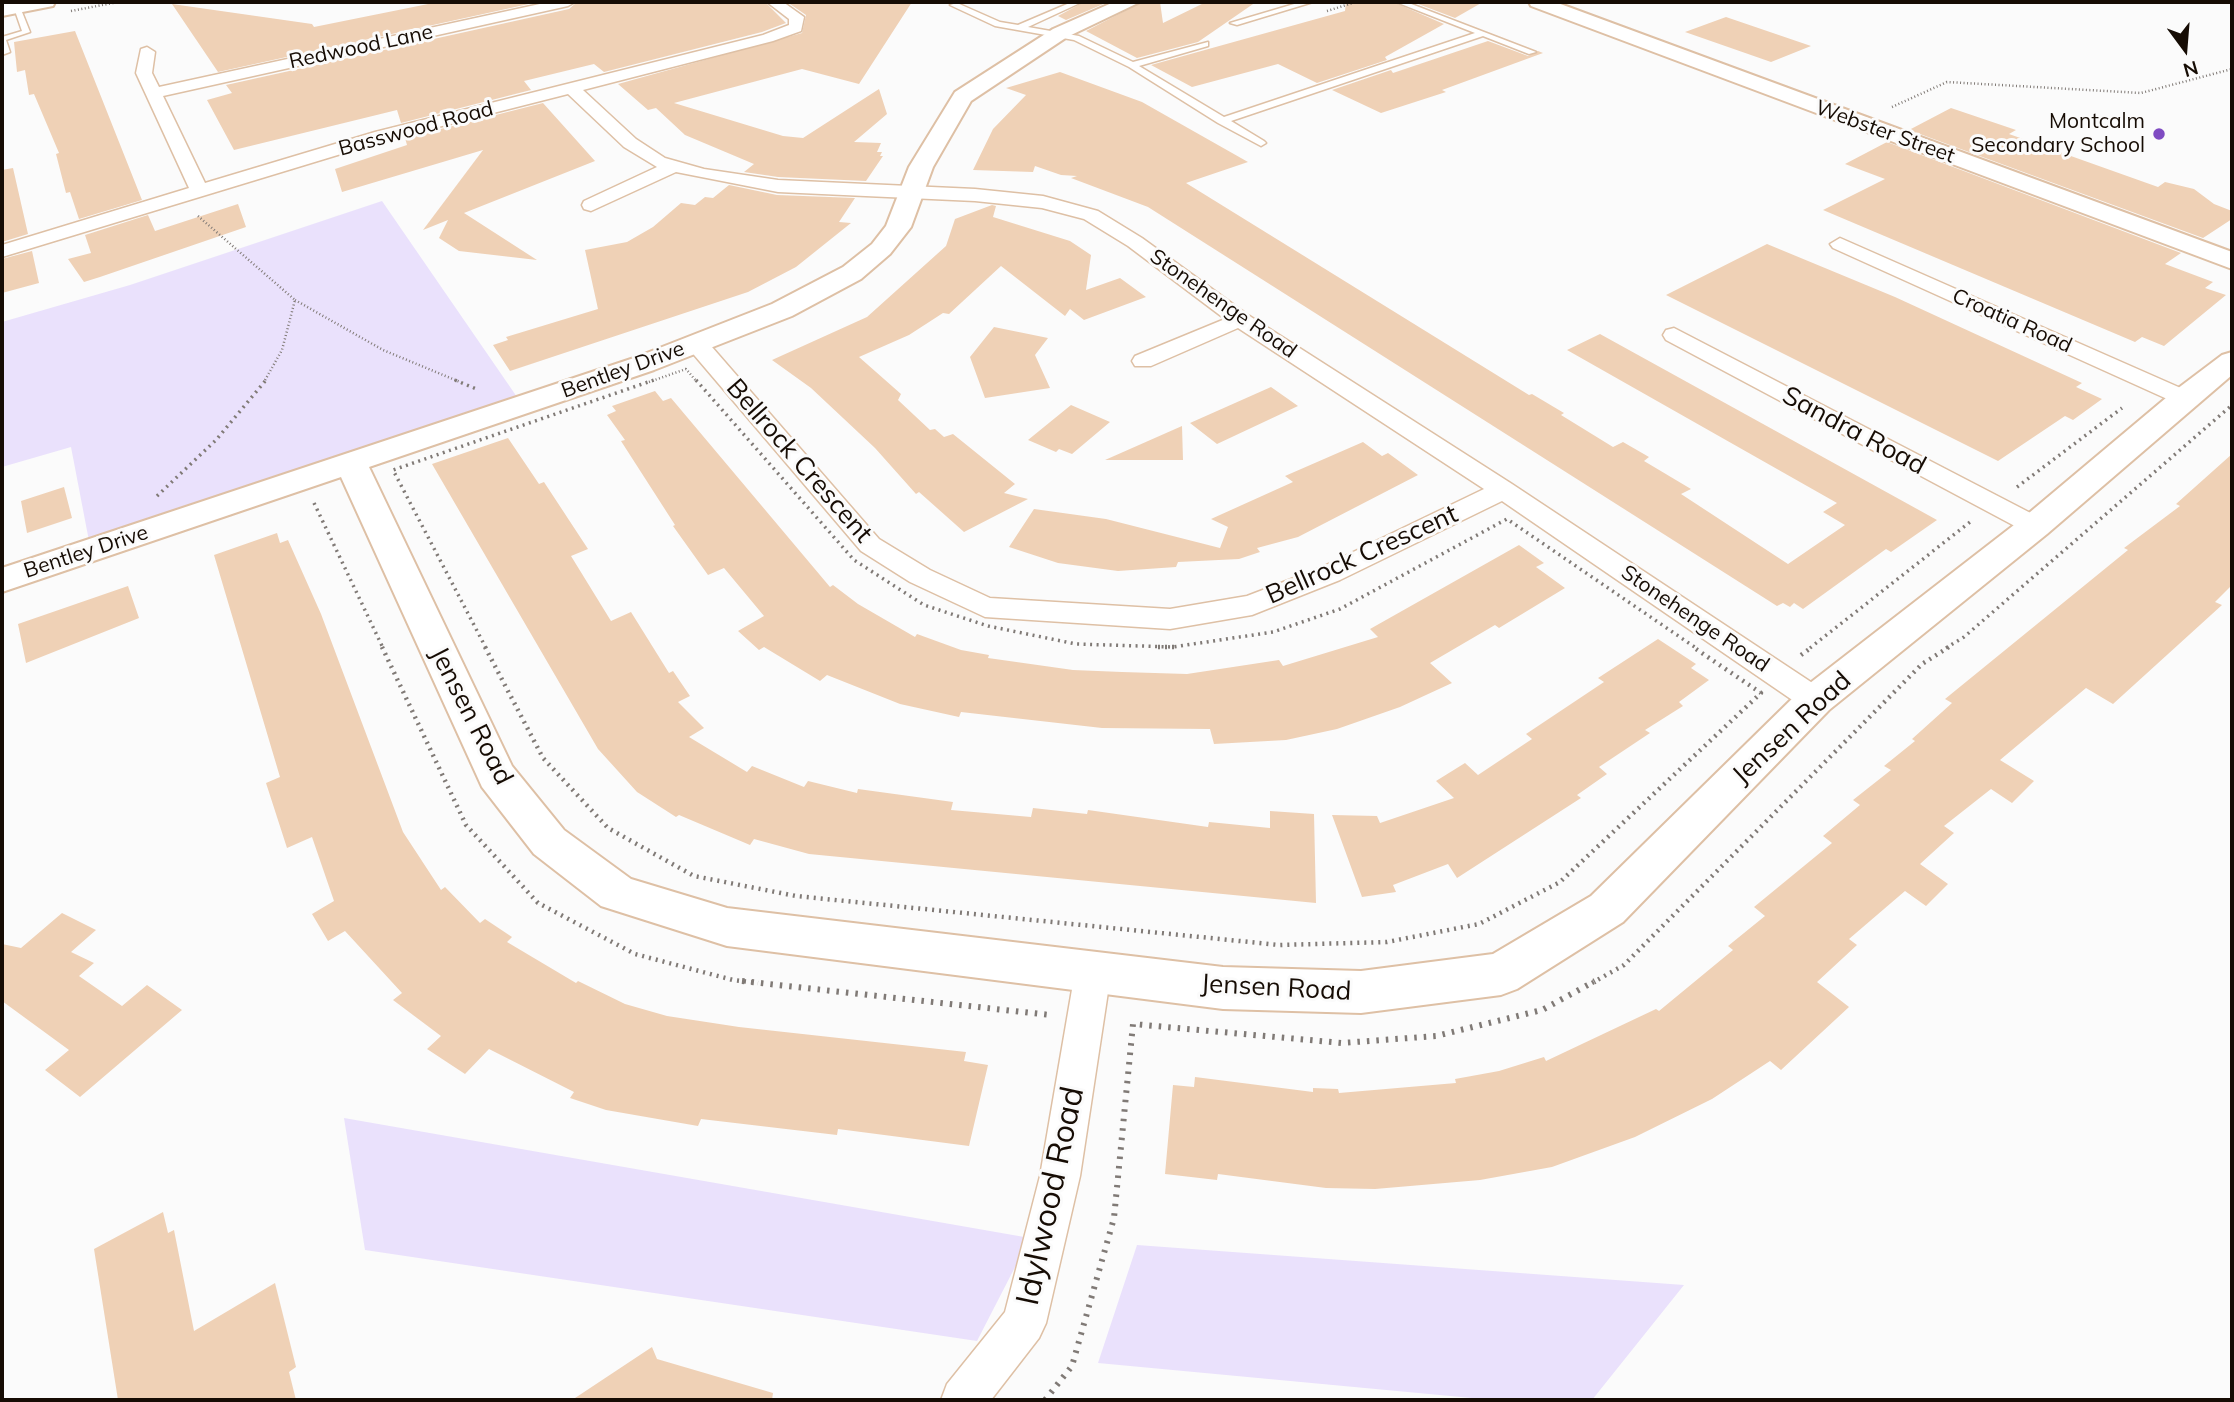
<!DOCTYPE html>
<html>
<head>
<meta charset="utf-8">
<style>
  body { margin:0 }
  #map { position:relative; width:2234px; height:1402px; overflow:hidden; background:#fbfbfb; font-family:Mulish,sans-serif }
  canvas { display:block }
  .frame { position:absolute; inset:0; border:4px solid #160c04; pointer-events:none }
  .north { position:absolute; left:2150px; top:14px; width:70px; height:70px; -webkit-text-stroke:5px #fbfbfb; paint-order:stroke; rotate:164deg; font-size:19px; font-weight:700; line-height:28px; text-align:center; color:#160c04 }
  .north::after { content:''; display:block; margin:auto; width:24px; height:32px; background:#160c04; clip-path:polygon(50% 0,100% 100%,50% 72%,0 100%) }
</style>
</head>
<body>
<div id="map">
<canvas width="2234" height="1402"></canvas>
<div class="frame"></div>
<div class="north">N</div>
</div>
<script>
const c = document.querySelector('canvas').getContext('2d');
c.lineJoin = 'round';
function fill(path, color) { c.fillStyle = color; c.fill(path, 'evenodd'); }
function stroke(path, color, width, dash) { c.strokeStyle = color; c.lineWidth = width; c.lineCap = dash ? 'butt' : 'round'; c.setLineDash(dash || []); c.stroke(path); }
function drawText(font, color, halo, rows, align = 'center') {
  c.font = font + ' Mulish,sans-serif'; c.lineWidth = 6; c.setLineDash([]); c.textBaseline = 'middle'; c.strokeStyle = halo; c.fillStyle = color; for (const [text, x, y, turn = 0] of rows) {
    c.save(); c.translate(x, y); c.rotate((+turn || 0) * Math.PI / 180); c.textAlign = isNaN(turn) ? turn : align; if (halo) c.strokeText(text, 0, 0); c.fillText(text, 0, 0); c.restore();
  }
}
fill(new Path2D(`
  M382 201 517 397 89 541 71 447 2 467V322L130 285Z
  M344 1118 1030 1238 977 1341 365 1250Z
  M1137 1245 1684 1285 1592 1400H1493L1098 1363Z`), '#eae1fc');
fill(new Path2D(`
  M438 2H538L218 72 172 4 312 24 314 27Z
  M577 2H765L786 23 762 32 604 72 594 64 524 81 531 90 401 123 397 110 234 150 207 100 232 93 226 85 569 9Z
  M787 2H912L859 84 802 69 674 103 783 136 803 138 879 89 887 114 854 142 881 143 877 152H882L880 156H883L866 181 778 177 744 172 754 164 685 135 656 108 648 110 618 84 802 33 806 15Z
  M1084 2H1108L1066 20 1058 16Z
  M1142 2H1160L1163 23 1206 2H1256L1198 42 1137 58 1086 31Z
  M1346 2H1393L1444 24 1385 57 1387 60 1317 83 1278 64 1192 87 1151 65 1345 11Z
  M1413 2H1483L1455 18Z
  M1726 17 1811 46 1771 62 1685 32Z
  M75 31 142 200 79 219 70 192 66 193 56 154 59 153 34 94 29 95 25 70 17 72 14 42Z
  M1488 41 1528 56 1538 51 1543 53 1442 90 1446 92 1381 113 1332 90 1391 70 1393 73Z
  M1060 72 1142 102 1248 162 1186 183 1529 395 1532 394 1564 413 1561 415 1613 447 1623 442 1649 457 1644 461 1691 489 1681 494 1788 564 1845 525 1823 512 1837 503 1567 350 1600 334 1937 520 1891 552 1886 549 1803 609 1794 603 1790 607 1783 603 1777 606 1148 207 1071 178 1077 176 1061 175 1035 166 1033 172 973 170 993 129 1026 95 1006 88Z
  M543 103 595 161 464 213 537 260 459 251 439 238 448 220 423 230 483 150 342 192 335 169 407 145 405 138Z
  M1951 108 2016 130 2009 134 2158 187 2165 182 2194 189 2214 204 2232 211V219L2203 238 1909 130Z
  M1887 142 2181 253 2165 264 2213 282 2205 288 2226 295 2164 346 2142 337 2135 342 1823 210 1885 179 1845 164Z
  M13 168 28 234 2 242V170Z
  M729 185 777 195 855 198 839 222 851 223 796 267 748 292 510 371 493 345 508 340 506 337 598 309 585 250 627 242 653 227 681 203 695 205 705 197 713 198Z
  M238 204 246 227 100 277 84 282 68 259 91 253 85 235 148 215 155 231Z
  M992 205 996 206 993 217 1070 241 1091 255 1086 290 1120 278 1146 297 1084 320 1070 309 1065 316 1001 266 949 314 943 313 909 335 859 357 901 394 898 400 930 430 935 429 944 437 953 434 1015 484 1004 493 1028 499 964 532 919 492 916 494 875 448 811 388 772 360 867 317 946 246 955 219Z
  M1767 244 1895 297 2082 383 2076 387 2102 399 2073 420 2065 416 1998 461 1666 295Z
  M32 251 39 283 2 293V259Z
  M994 327 1048 338 1035 355 1050 388 985 398 970 357Z
  M1271 387 1298 406 1217 444 1190 423Z
  M655 391 663 401 671 398 830 587 833 585 858 604 915 637 917 634 961 650 989 655 988 658 1073 670 1122 672 1187 674 1279 660 1283 666 1378 637 1370 629 1519 545 1544 563 1536 567 1565 588 1499 628 1495 625 1430 663 1452 683 1400 707 1337 729 1286 740 1214 744 1210 729 1102 728 961 712 959 717 900 704 827 675 820 681 764 647 759 650 738 631 764 616 724 568 708 575 673 526 675 525 621 441 625 440 607 415 616 411 612 406Z
  M1071 405 1110 422 1072 454 1059 449 1056 452 1028 440Z
  M1182 426 1183 460H1105Z
  M508 438 539 484 544 482 588 549 571 556 611 621 631 612 669 673 673 671 690 696 678 702 704 728 689 737 747 772 752 766 804 787 808 781 857 793 858 789 953 802 951 810 1031 817 1033 808 1087 814 1088 810 1208 827 1209 822 1270 828V811L1314 814 1316 903 809 854 754 839 750 845 679 815 676 817 637 792 598 749 432 464Z
  M1363 442 1382 456 1388 453 1418 475 1298 537 1257 548 1260 552 1239 559 1178 562 1176 567 1118 571 1058 563 1009 547 1034 509 1106 519 1220 548 1228 527 1211 519 1293 482 1285 476Z
  M2232 454V585L2215 602 2222 605 2113 704 2086 688 2000 760 2034 781 2012 803 1991 789 1944 826 1954 833 1920 864 1948 884 1926 906 1905 891 1849 939 1857 945 1817 982 1849 1007 1781 1070 1770 1061 1712 1099 1635 1137 1552 1167 1480 1180 1375 1189 1326 1188 1218 1174 1217 1180 1165 1174 1173 1085 1194 1087 1195 1077 1313 1092V1088L1338 1089 1339 1093 1456 1083 1455 1079 1499 1071 1544 1057 1546 1061 1656 1009 1659 1011 1733 950 1728 946 1765 916 1754 907 1832 843 1823 836 1860 805 1853 800 1891 770 1884 766 1915 741 1912 739 1952 703 1945 699 2128 550 2124 548 2180 506 2176 504Z
  M64 487 72 518 27 533 21 501Z
  M277 533 280 543 288 540 321 614 403 832 441 890 445 887 480 923 485 919 512 937 507 942 576 983 578 981 625 1004 667 1016 739 1027 966 1052 964 1061 988 1065 969 1146 838 1129 837 1135 701 1119 698 1126 606 1110 570 1098 574 1092 489 1049 465 1074 427 1049 441 1036 393 1000 402 993 345 931 328 941 312 914 334 901 312 837 287 848 266 783 280 777 214 555Z
  M128 586 139 618 26 663 18 624Z
  M1658 639 1696 664 1691 668 1709 680 1679 702 1683 706 1645 730 1650 733 1599 767 1607 774 1577 795 1581 798 1457 878 1448 864 1393 885 1396 892 1362 897 1332 815 1377 816 1380 823 1454 798 1436 781 1465 763 1478 775 1532 739 1526 734 1604 682 1598 678Z
  M62 913 96 930 71 952 94 963 79 976 122 1006 147 985 182 1010 80 1097 45 1070 69 1050 2 1001V944L21 948Z
  M163 1212 168 1233 174 1230 194 1331 275 1283 296 1367 289 1372 296 1400H118L94 1249Z
  M652 1347 657 1359 773 1393 772 1400H572Z`), '#efd1b6');
const service = new Path2D(`
  M1072 2H1082L1028 27 1079 36 1133 62 1208 42V46L1139 66 1224 117 1475 33 1396 2H1406L1536 52 1529 54 1483 36 1231 121 1264 141 1266 143 1261 146 1218 123 1129 67 1074 40 995 26 950 5 957 3 1000 22 1018 25Z
  M1301 2H1313L1237 25 1230 23Z
  M13 5 20 7 30 32 6 40 10 52 2 55V37L22 31Z`);
const minor = new Path2D(`
  M549 2H575L568 6 163 96 205 183 375 132 763 35 789 25V19L767 2H783L804 17 801 31 773 41 583 90 636 139 665 158 704 169 778 180 975 189 1043 196 1098 211 1142 238 1248 315 1512 484 1826 692 1830 700 1826 708 1815 711 1804 708 1502 501 1340 580 1252 615 1170 629 985 617 910 582 861 551 689 349 686 344 689 339H705L879 539 930 570 990 598 1170 609 1247 596 1320 568 1484 489 1238 328 1151 366H1135L1132 361 1135 356 1225 319 1128 246 1084 219 1042 208 975 201 778 192 676 172 591 211 584 209 582 205 584 201 657 167 624 147 568 94 387 140 2 257V245L189 188 136 73 141 49 147 47 155 52 152 73 159 87Z
  M1840 238 2192 393 2196 398 2192 403H2176L1833 248 1830 244Z
  M1674 328 2044 520 2048 526 2044 532 2035 534 2026 532 1666 340 1663 335 1666 330Z
  M1093 956 1106 961 1111 972 1080 1176 1046 1323 1039 1338 991 1400H941L947 1384 1005 1312 1040 1176 1075 972 1080 961Z`);
const tertiary = new Path2D(`
  M1114 2H1140L1067 37 971 101 933 167 911 227 890 254 861 279 792 316 654 370 369 467 512 766 564 830 631 879 727 908 1223 967 1361 971 1493 954 1591 896 1801 690 2023 518 2173 392 2222 355 2232 352V375L2047 534 1829 710 1623 922 1517 989 1501 995 1361 1013 1223 1009 727 946 601 906 534 854 482 787 341 477 2 592V568L634 358 772 304 843 267 872 244 886 226 909 167 955 92 1053 29Z
  M1529 2H1555L2232 252V269L1531 6Z`);
const secondary = new Path2D(`
  M16 2H55L53 6 2 16V4Z`);
stroke(service, '#dec0a5', 3);
stroke(minor, '#dec0a5', 3);
stroke(tertiary, '#dec0a5', 4);
stroke(secondary, '#dec0a5', 4);
stroke(new Path2D(`
  M71 11 118 2
  M1327 11 1356 2
  M1892 107 1947 82 2141 93 2232 69
  M198 216 295 300 282 350 264 382
  M295 300 383 350 460 382
  M649 382 686 369 697 382`), '#807a76', 2.5, [1, 2.5]);
stroke(new Path2D(`
  M455 380 479 390
  M696 380 854 560 924 605 988 626 1076 644 1173 647 1273 632 1340 609 1507 519 1696 648
  M2017 487 2122 408
  M157 496 216 440 266 380
  M314 503 383 648
  M486 648 393 470 654 380
  M1810 648 1970 522
  M1946 648 1964 637 2232 405`), '#807a76', 3.5, [2, 4.5]);
stroke(new Path2D(`
  M382 647 466 825 538 903 635 954 733 980 758 983
  M485 647 543 758 608 828 694 876 796 896 1279 945 1387 942 1479 924 1560 882 1761 693 1693 647
  M1158 647H1176
  M1801 655 1812 647
  M1592 983 1624 965 1922 664 1949 647`), '#807a76', 4.5, [2, 5]);
stroke(new Path2D(`
  M742 981 1050 1015
  M1045 1400 1072 1366 1114 1218 1133 1024 1342 1043 1436 1036 1542 1010 1595 981`), '#807a76', 6, [2.5, 7]);
fill(service, '#fff');
fill(minor, '#fff');
fill(tertiary, '#fff');
fill(secondary, '#fff');
for (const [x, y, r, color] of [
  [2159,134,7,"#7f4bc2"]
]) { const dot = new Path2D(); dot.arc(x, y, r, 0, 2 * Math.PI); c.fillStyle = color; c.fill(dot); stroke(dot, '#fbfbfb', 2.5); }
drawText('21px', '#160c04', '#fbfbfb', [
  ["Redwood Lane",361,47,-12],
  ["Basswood Road",416,129,-15],
  ["Webster Street",1885,132,20],
  ["Stonehenge Road",1223,304,35],
  ["Croatia Road",2012,321,24],
  ["Bentley Drive",623,370,-20],
  ["Bentley Drive",86,552,-18],
  ["Stonehenge Road",1695,619,34]
]);
drawText('21px', '#160c04', '#fbfbfb', [
  ["Montcalm",2145,122],
  ["Secondary School",2145,146]
], 'right');
drawText('26px', '#160c04', '#fbfbfb', [
  ["Sandra Road",1854,431,28],
  ["Bellrock Crescent",799,461,49],
  ["Bellrock Crescent",1362,555,-24],
  ["Jensen Road",471,716,63],
  ["Jensen Road",1792,728,-43],
  ["Jensen Road",1276,988,3]
]);
drawText('32px', '#160c04', '#fbfbfb', [
  ["Idylwood Road",1051,1196,-78]
]);
</script>
</body>
</html>
